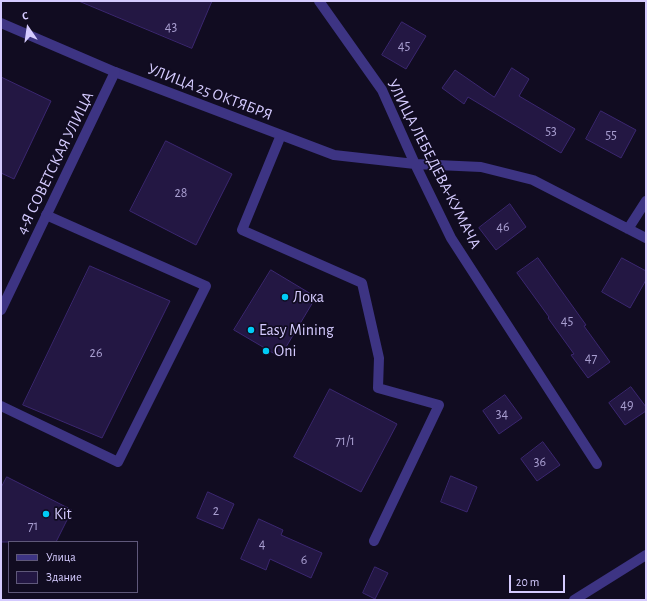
<!DOCTYPE html>
<html>
<head>
<meta charset="utf-8">
<style>
  body { margin:0 }
  #map { position:relative; width:647px; height:601px; overflow:hidden; background:#110c21; font-family:"Alegreya Sans",sans-serif }
  canvas { display:block }
  .frame { position:absolute; inset:0; border:2px solid #d5cbff; pointer-events:none }
  .legend { position:absolute; left:8px; top:541px; width:130px; height:52px; box-sizing:border-box; background:#110c21; border:1px solid #5f587a; margin:0; padding:5px 7px; list-style:none; font-size:12px; color:#d5cbff }
  .legend li { display:flex; align-items:center; gap:8px; height:20px }
  .legend b { width:20px; border:1px solid #5f587a }
  .north { position:absolute; left:8px; top:8px; width:40px; height:40px; -webkit-text-stroke:3px #110c21; paint-order:stroke; rotate:347deg; font-size:11px; font-weight:700; line-height:16px; text-align:center; color:#d5cbff }
  .north::after { content:''; display:block; margin:auto; width:14px; height:18px; background:#d5cbff; clip-path:polygon(50% 0,100% 100%,50% 72%,0 100%) }
  .scale { position:absolute; left:509px; top:575px; width:56px; height:18px; box-sizing:border-box; border:2px solid #d5cbff; border-top:0; padding-left:5px; font-size:12px; line-height:14px; white-space:nowrap; color:#d5cbff; -webkit-text-stroke:3px #110c21; paint-order:stroke }
</style>
</head>
<body>
<div id="map">
<canvas width="647" height="601"></canvas>
<div class="frame"></div>
<ul class="legend">
<li><b style="height:5px;background:#3d3483"></b>Улица</li>
<li><b style="height:11px;background:#231743"></b>Здание</li>
</ul>
<div class="north">С</div>
<div class="scale">20 m</div>
</div>
<script>
const c = document.querySelector('canvas').getContext('2d');
c.lineJoin = 'round';
function fill(path, color) { c.fillStyle = color; c.fill(path, 'evenodd'); }
function stroke(path, color, width, dash) { c.strokeStyle = color; c.lineWidth = width; c.lineCap = dash ? 'butt' : 'round'; c.setLineDash(dash || []); c.stroke(path); }
function drawText(font, color, halo, rows, align = 'center') {
  c.font = font + ' "Alegreya Sans",sans-serif'; c.lineWidth = 3.5; c.setLineDash([]); c.textBaseline = 'middle'; c.strokeStyle = halo; c.fillStyle = color; for (const [text, x, y, turn = 0] of rows) {
    c.save(); c.translate(x, y); c.rotate((+turn || 0) * Math.PI / 180); c.textAlign = isNaN(turn) ? turn : align; if (halo) c.strokeText(text, 0, 0); c.fillText(text, 0, 0); c.restore();
  }
}
const building = new Path2D(`
  M79 1H212L192 48Z
  M402 22 426 36 406 69 382 55Z
  M512 68 529 79 519 96 575 129 561 153 468 97 464 104 442 88 455 70 494 97Z
  M1 77 51 101 14 179 1 173Z
  M601 111 636 130 621 158 586 139Z
  M166 141 232 174 196 245 130 211Z
  M510 204 526 227 496 250 479 228Z
  M538 258 586 325 584 326 610 362 588 378 571 355 574 354 548 318 549 317 517 273Z
  M622 258 646 271V280L630 308 602 292Z
  M90 266 170 301 102 438 23 405Z
  M271 270 316 297 280 357 234 330Z
  M631 387 646 407V411L625 425 609 403Z
  M330 389 397 424 361 492 294 457Z
  M505 395 522 418 499 434 483 411Z
  M543 442 560 465 537 481 521 459Z
  M451 476 477 487 467 512 441 502Z
  M7 477 72 510 56 542H1V488Z
  M208 492 234 504 223 529 197 518Z
  M259 519 283 530 281 535 322 553 311 578 270 559 266 570 241 559Z
  M375 567 388 573 375 599 363 593Z`);
fill(building, '#231743');
stroke(building, '#3b2770', 1);
stroke(new Path2D(`
  M319 1 382 90 415 164 451 238 597 464
  M115 72 334 155 415 164 481 167 533 180 646 238
  M281 135 242 230 362 283 379 358 378 388 439 405 374 541
  M628 229 646 201
  M1 406 118 462 206 286 46 215`), '#3d3483', 10);
stroke(new Path2D(`
  M1 23 115 72 1 310
  M574 600 646 555`), '#3d3483', 10);
for (const [x, y, r, color] of [
  [285,297,4,"#00ccf6"],
  [251,330,4,"#00ccf6"],
  [266,351,4,"#00ccf6"],
  [46,514,4,"#00ccf6"]
]) { const dot = new Path2D(); dot.arc(x, y, r, 0, 2 * Math.PI); c.fillStyle = color; c.fill(dot); stroke(dot, '#110c21', 1.5); }
drawText('14px', '#a89ed0', null, [
  ["43",171,27],
  ["45",404,46],
  ["53",551,131],
  ["55",611,135],
  ["28",181,193],
  ["46",503,227],
  ["45",567,321],
  ["26",96,353],
  ["47",591,358],
  ["49",627,405],
  ["34",502,414],
  ["71/1",345,441],
  ["36",540,462],
  ["2",216,511],
  ["71",33,526],
  ["4",262,544],
  ["6",304,560]
]);
drawText('16px', '#d5cbff', '#110c21', [
  ["УЛИЦА 25 ОКТЯБРЯ",210,92,21],
  ["4-Я СОВЕТСКАЯ УЛИЦА",55,163,-64],
  ["УЛИЦА ЛЕБЕДЕВА-КУМАЧА",434,164,63]
]);
drawText('16px', '#d5cbff', '#110c21', [
  ["Лока",293,297],
  ["Easy Mining",259,330],
  ["Oni",274,351],
  ["Kit",54,514]
], 'left');
</script>
</body>
</html>
